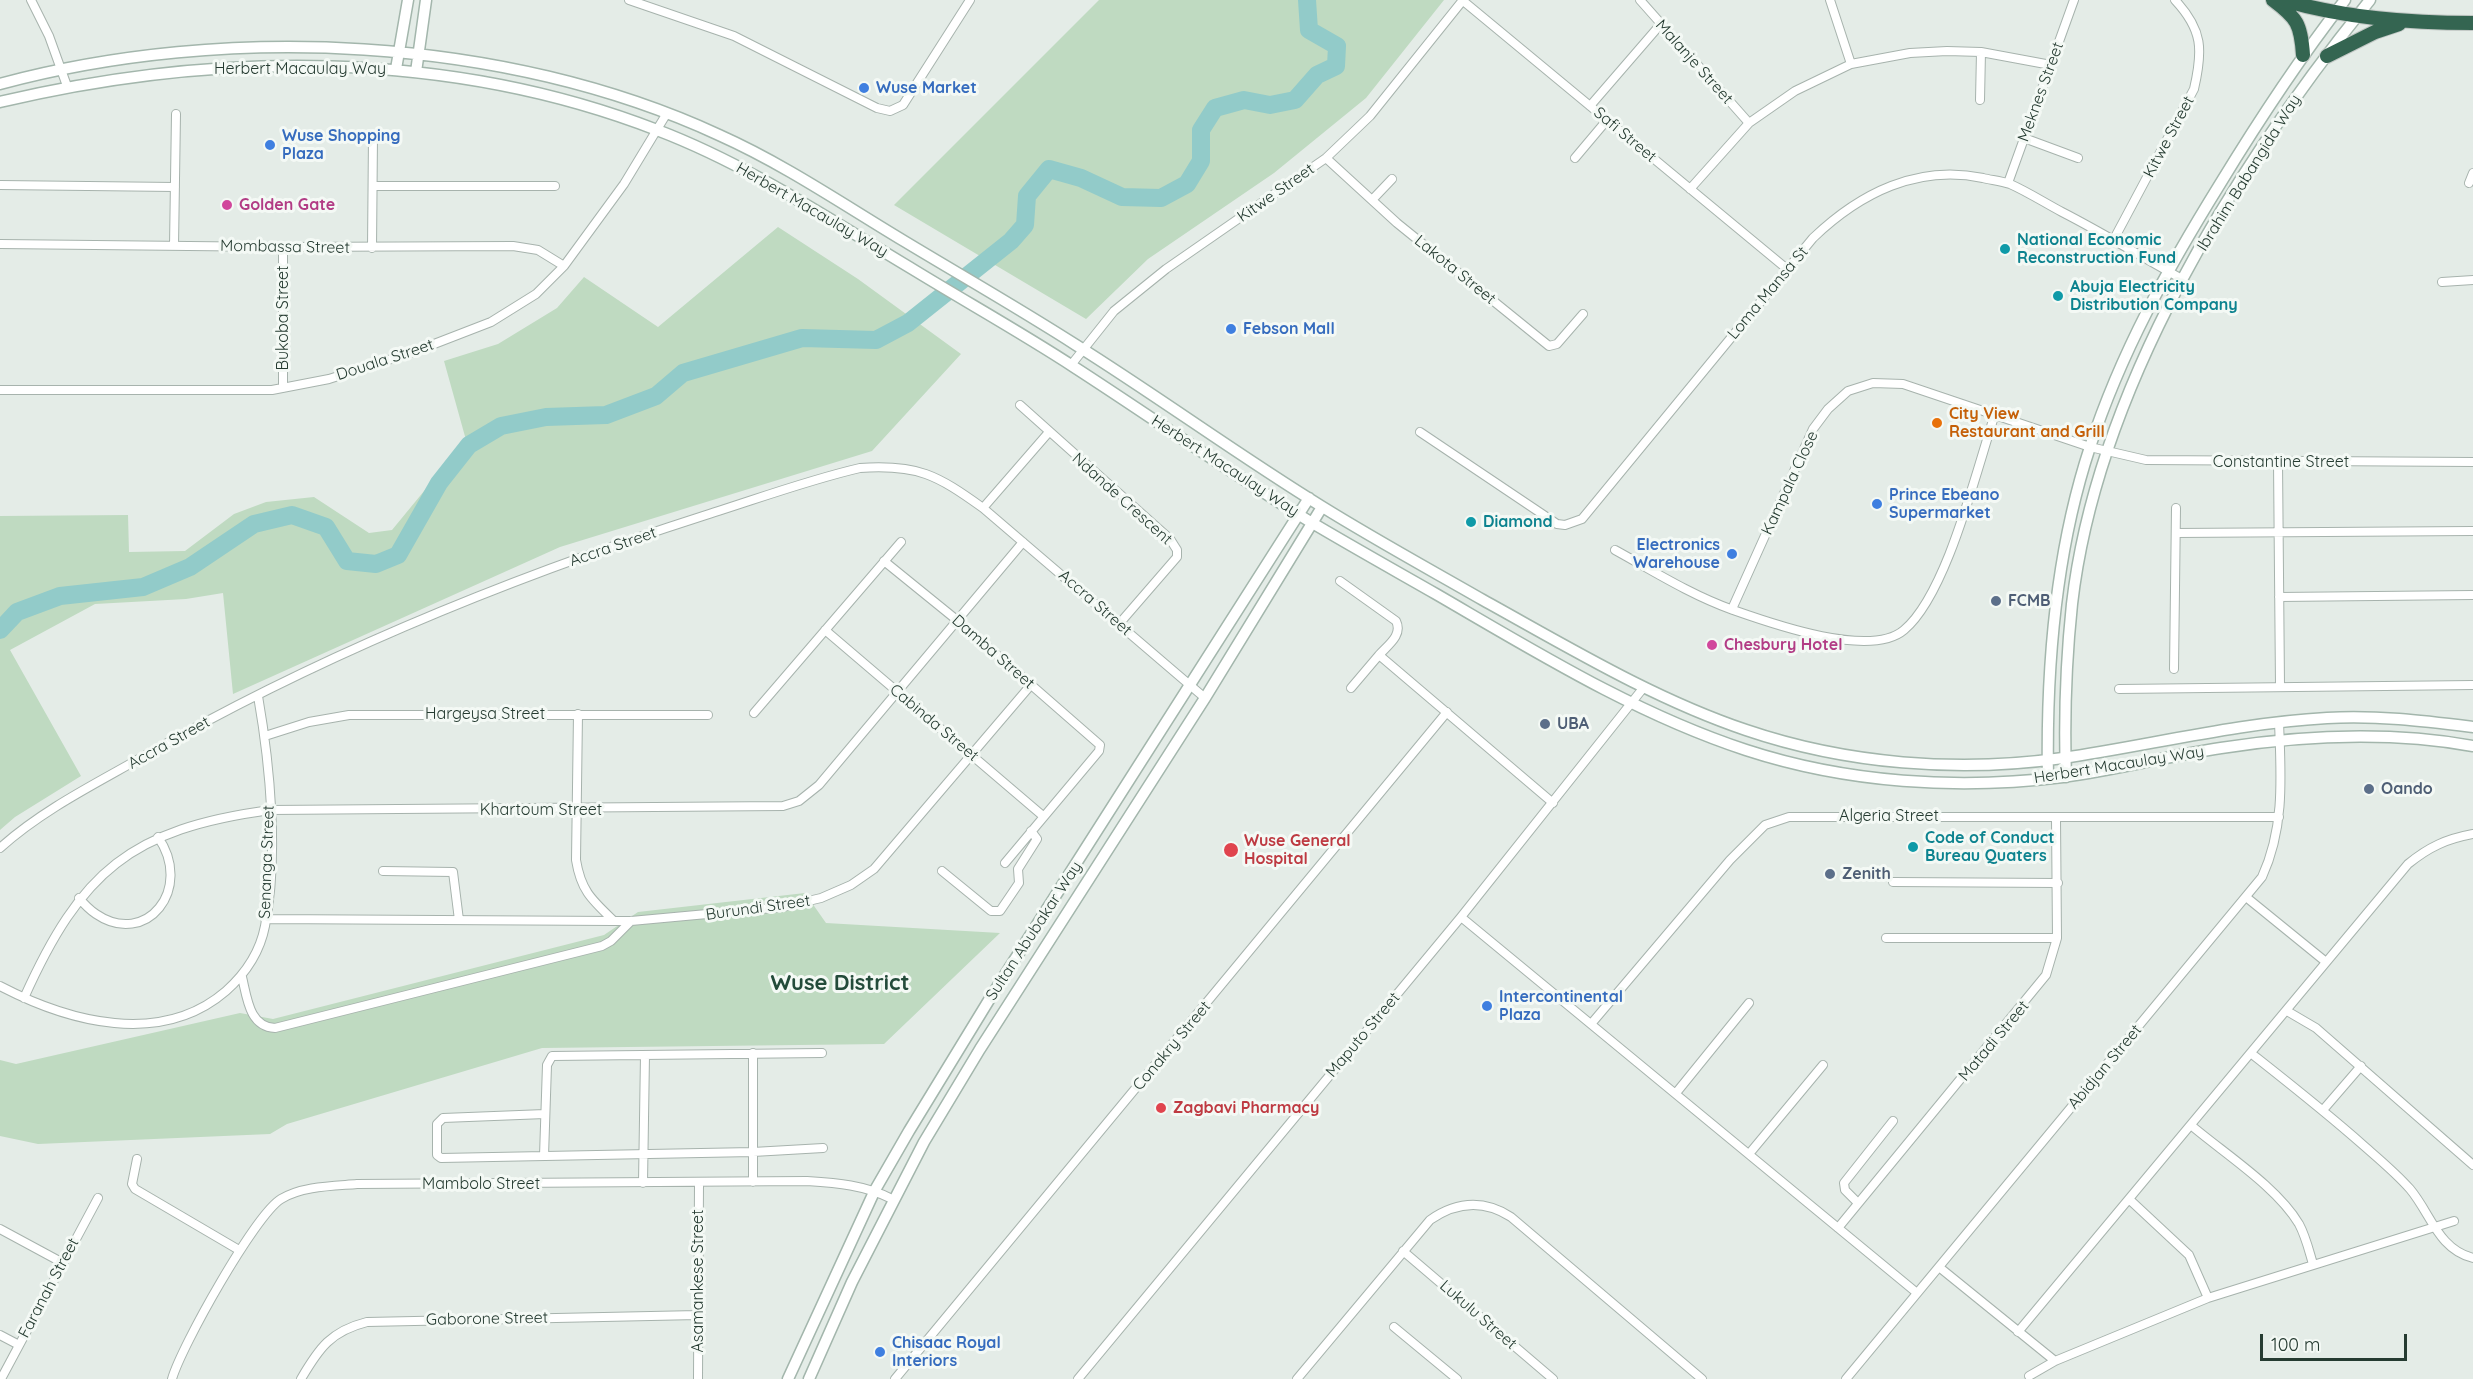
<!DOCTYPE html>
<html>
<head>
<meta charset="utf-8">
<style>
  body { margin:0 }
  #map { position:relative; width:2473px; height:1379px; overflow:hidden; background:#e4ece7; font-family:Quicksand,sans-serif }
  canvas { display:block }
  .scale { position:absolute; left:2260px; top:1334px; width:147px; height:27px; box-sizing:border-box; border:3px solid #253b31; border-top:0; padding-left:8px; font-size:18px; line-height:21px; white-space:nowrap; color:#253b31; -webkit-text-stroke:4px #f4f9f5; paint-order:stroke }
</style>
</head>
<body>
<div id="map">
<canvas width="2473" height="1379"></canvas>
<div class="scale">100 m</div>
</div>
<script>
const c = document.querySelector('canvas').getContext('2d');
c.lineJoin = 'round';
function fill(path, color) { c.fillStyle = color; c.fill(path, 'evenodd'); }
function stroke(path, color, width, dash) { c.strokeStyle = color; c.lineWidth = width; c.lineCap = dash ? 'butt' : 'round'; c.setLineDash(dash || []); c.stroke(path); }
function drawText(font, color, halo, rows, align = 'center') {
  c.font = font + ' Quicksand,sans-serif'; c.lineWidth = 6; c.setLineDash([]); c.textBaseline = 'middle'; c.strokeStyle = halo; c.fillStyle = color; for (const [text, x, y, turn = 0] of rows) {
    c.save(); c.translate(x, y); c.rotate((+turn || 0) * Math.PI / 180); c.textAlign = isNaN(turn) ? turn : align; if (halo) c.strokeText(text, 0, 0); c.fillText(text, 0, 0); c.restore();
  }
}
fill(new Path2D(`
  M1099 0H1444L1366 98 1274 173 1148 259 1086 319 894 205Z
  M778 227 858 279 961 354 872 451 560 547 233 694 223 593 186 599 95 604 10 650 81 776 15 817 0 830V516L128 515 129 552 185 551 234 514 266 502 314 497 369 533 392 530 466 440 444 361 498 344 557 308 584 277 658 327Z
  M805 893 826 923 1000 933 884 1044 542 1048 287 1124 270 1134 38 1144 0 1136V1060L16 1064 240 1013 273 1019 604 935 638 912Z`), '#bfdac1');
stroke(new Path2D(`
  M0 630 17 612 60 596 143 587 190 567 254 524 292 515 326 527 347 561 376 564 398 555 439 483 469 445 501 426 546 417 606 415 656 396 683 373 802 338 876 340 908 323 1011 241 1025 225 1027 196 1049 169 1081 178 1122 197 1161 198 1187 184 1201 161V130L1215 108 1244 100 1270 105 1295 100 1317 75 1336 66 1337 46 1309 30 1307 0`), '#92cbc9', 18);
const minor = new Path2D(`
  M31 0 49 36 67 86
  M629 0 734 36 877 108 890 111 903 105 970 0
  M1462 0 1787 269
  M1640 0 1749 123
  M1830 0 1851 64
  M1980 100 1981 52
  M1590 106 1660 25
  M2024 138 2078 158
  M1326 158 1397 223 1549 346 1557 344 1583 314
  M1575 158 1607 120
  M2008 183 2074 0
  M2469 183 2473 173
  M0 185 175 187
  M373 186H555
  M1690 189 1749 123 1795 91 1851 64 1910 53 1947 51 1981 52 2051 65
  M1372 200 1392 179
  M2114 239 2194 89C2203 50 2203 30 2175 0
  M0 244 283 247 513 246 538 250 564 266
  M174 246 176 114
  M283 247V388
  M372 248 373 136
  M2442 282 2473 280
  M1071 365 1114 311 1166 269 1326 158 1370 116 1463 0
  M0 390H272L329 379 416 351 491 322 536 294 564 266 624 184 667 113
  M1020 405 1170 539 1177 550V557L1119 624
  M1420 432 1557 524 1565 525 1582 519 1813 238C1860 193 1918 164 1983 178 1991 180 2001 181 2010 184 2028 192 2045 203 2062 212 2103 233 2142 257 2182 279
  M2278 462 2280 686
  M983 508 1049 432
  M2176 533 2473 531
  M1615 550C1653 571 1691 595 1733 610 1770 623 1870 659 1904 630 1947 594 1976 471 1995 414
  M884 561 958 621 1100 745 1099 751 1005 863
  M1340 581 1396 621C1403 635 1388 645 1379 655
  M2279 597 2473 595
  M1732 609 1813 429 1828 409 1848 391 1873 383 1903 384 2090 447 2146 460 2473 462
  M825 630 1043 816
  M2174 669 2176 508
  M1351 688 1379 655 1553 803
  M2119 689 2473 685
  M754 713 901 542
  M578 714 576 860C581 891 592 900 614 921H631L783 907 821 898 851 885 874 869 1030 686
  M265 736 309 722 349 715H708
  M0 848C42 810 95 784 144 756 318 656 515 576 706 515 757 499 808 480 860 468 918 464 937 475 983 508L1205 698
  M383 871 453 872 459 920
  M942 871 991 911H1000L1019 883 1018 869 1037 839 1031 831
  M1893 882 2058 883
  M2246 897 2326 962
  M79 898C84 904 90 910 96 914 146 948 194 889 158 837
  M1461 917 1917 1293
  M265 919 614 921
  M1886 938H2057
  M242 977C247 997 249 1027 275 1028L602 946 611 941 631 921
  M0 986C69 1022 161 1047 226 991 245 974 260 952 265 926 279 856 270 765 258 696
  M24 998C81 871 131 829 270 810L783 806 799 801 819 785 1023 542
  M2287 1011 2316 1028 2473 1165
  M1591 1024 1730 860 1765 825 1789 817H2279
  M753 1053V1182
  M2252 1054C2290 1084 2327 1113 2363 1145 2379 1159 2396 1173 2410 1189 2431 1214 2438 1249 2473 1258
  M1676 1093 1749 1003
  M2323 1110 2361 1066
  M545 1114 443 1118 437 1124V1155L441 1158 753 1152 823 1148
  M2192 1126C2225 1154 2277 1187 2299 1224 2306 1237 2309 1251 2313 1264
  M1749 1154 1823 1065
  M544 1156 547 1065 552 1056 822 1053
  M137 1159 132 1184 135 1189 239 1250
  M643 1183 645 1055
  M2130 1200 2189 1255 2208 1298
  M1858 1203 1845 1190 1844 1183 1893 1121
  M1838 1228 2046 975 2057 938 2056 819
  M0 1229 63 1263
  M1403 1251 1553 1379
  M1939 1267 2055 1361
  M1394 1327 1457 1379
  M2018 1332 2408 864C2429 847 2446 839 2473 834
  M0 1335 19 1345
  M2029 1376 2055 1361 2208 1298 2454 1221
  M1 1379 98 1198
  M172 1379C181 1347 255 1215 281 1199 302 1186 334 1186 357 1184L807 1181C837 1183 865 1185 892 1199
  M301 1379C319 1348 331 1331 367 1322L698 1315
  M698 1379 699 1183
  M895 1379 1447 712
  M1078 1379 1461 917 1644 687
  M1297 1379 1430 1220C1456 1202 1483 1199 1511 1217L1702 1379
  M1846 1379 2262 877C2285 827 2281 776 2279 722`);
const secondary = new Path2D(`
  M396 69 408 0
  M416 72 426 0
  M0 84C226 23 505 36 719 135 784 164 844 205 904 241 962 276 1020 309 1076 345 1159 397 1238 455 1321 506 1374 539 1429 569 1483 600 1568 647 1654 699 1746 730 1846 764 1958 773 2063 758 2151 745 2237 723 2327 718 2376 715 2424 721 2473 727
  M0 102C215 51 448 49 657 130 749 165 830 220 914 270 968 303 1022 333 1074 367 1153 418 1229 472 1309 521 1351 546 1394 570 1436 594 1536 652 1636 714 1746 750 1847 783 1958 790 2063 777 2116 770 2168 756 2221 748 2305 735 2389 731 2473 746
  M2066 777C2064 720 2066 661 2072 604 2097 388 2236 166 2370 0
  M2048 778C2046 667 2055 553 2090 447 2121 352 2168 268 2220 184 2259 120 2299 59 2345 0
  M788 1379 875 1190 909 1131 989 1000 1309 498
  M809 1379 852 1282 924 1142 980 1049 1205 698 1322 507`);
const motorway = new Path2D(`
  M2273 0C2297 18 2301 24 2303 55
  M2283 0C2346 18 2408 23 2473 23
  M2327 56 2375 32 2399 24`);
stroke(minor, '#a7b3ad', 10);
stroke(secondary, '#a3b6ac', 13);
stroke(motorway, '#c2c8c5', 16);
stroke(minor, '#fff', 8);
stroke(secondary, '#fff', 10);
stroke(motorway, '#346551', 14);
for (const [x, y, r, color] of [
  [864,88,6,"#3f7fe0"],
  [270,145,6,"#3f7fe0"],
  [227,205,6,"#d1479c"],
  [2005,249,6,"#0f9aa8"],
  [2058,296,6,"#0f9aa8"],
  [1231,329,6,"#3f7fe0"],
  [1937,423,6,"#e8710a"],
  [1877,504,6,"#3f7fe0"],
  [1471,522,6,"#0f9aa8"],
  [1732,554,6,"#3f7fe0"],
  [1996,601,6,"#5c6f8a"],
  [1712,645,6,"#d1479c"],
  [1545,724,6,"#5c6f8a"],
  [2369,789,6,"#5c6f8a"],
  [1913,847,6,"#0f9aa8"],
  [1231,850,8,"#e0444e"],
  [1830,874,6,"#5c6f8a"],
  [1487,1006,6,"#3f7fe0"],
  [1161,1108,6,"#e0444e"],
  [880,1352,6,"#3f7fe0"]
]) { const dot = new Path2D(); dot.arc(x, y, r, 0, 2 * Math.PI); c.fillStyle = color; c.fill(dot); stroke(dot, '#f4f9f5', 2); }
drawText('16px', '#253b31', '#f4f9f5', [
  ["Malanje Street",1694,62,48],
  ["Herbert Macaulay Way",300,69],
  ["Meknes Street",2041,92,-70],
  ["Safi Street",1625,135,40],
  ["Kitwe Street",2169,137,-62],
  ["Ibrahim Babangida Way",2249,173,-58],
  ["Kitwe Street",1276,193,-35],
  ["Herbert Macaulay Way",812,210,30],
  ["Mombassa Street",285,247,1],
  ["Lakota Street",1455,270,39],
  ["Loma Mansa St",1768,293,-50],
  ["Bukoba Street",283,318,-90],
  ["Douala Street",385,360,-18],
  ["Constantine Street",2281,462],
  ["Herbert Macaulay Way",1225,466,33],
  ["Kampala Close",1790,483,-65],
  ["Ndande Crescent",1122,499,42],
  ["Accra Street",613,547,-19],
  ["Accra Street",1095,603,41],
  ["Damba Street",993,652,41],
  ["Hargeysa Street",485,714],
  ["Cabinda Street",934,723,40],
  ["Accra Street",169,743,-29],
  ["Herbert Macaulay Way",2119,765,-9],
  ["Khartoum Street",541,810],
  ["Algeria Street",1889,816],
  ["Senanga Street",267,862,-88],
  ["Burundi Street",758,908,-8],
  ["Sultan Abubakar Way",1034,931,-57],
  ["Maputo Street",1363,1035,-50],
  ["Matadi Street",1994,1041,-50],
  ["Conakry Street",1172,1046,-50],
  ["Abidjan Street",2105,1067,-50],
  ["Mambolo Street",481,1184],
  ["Asamankese Street",698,1281,-90],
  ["Faranah Street",49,1288,-62],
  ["Lukulu Street",1478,1315,41],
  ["Gaborone Street",487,1319,-1]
]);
drawText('bold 16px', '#366cbe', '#f4f9f5', [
  ["Wuse Market",876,88],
  ["Wuse Shopping",282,136],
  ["Plaza",282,154],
  ["Febson Mall",1243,329],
  ["Prince Ebeano",1889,495],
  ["Supermarket",1889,513],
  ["Electronics",1720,545,"right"],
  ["Warehouse",1720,563,"right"],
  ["Intercontinental",1499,997],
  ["Plaza",1499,1015],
  ["Chisaac Royal",892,1343],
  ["Interiors",892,1361]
], 'left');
drawText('bold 16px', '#b23c85', '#f4f9f5', [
  ["Golden Gate",239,205],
  ["Chesbury Hotel",1724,645]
], 'left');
drawText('bold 16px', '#0d838f', '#f4f9f5', [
  ["National Economic",2017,240],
  ["Reconstruction Fund",2017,258],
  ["Abuja Electricity",2070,287],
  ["Distribution Company",2070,305],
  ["Diamond",1483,522],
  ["Code of Conduct",1925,838],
  ["Bureau Quaters",1925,856]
], 'left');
drawText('bold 16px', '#c56008', '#f4f9f5', [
  ["City View",1949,414],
  ["Restaurant and Grill",1949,432]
], 'left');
drawText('bold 16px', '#4e5e75', '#f4f9f5', [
  ["FCMB",2008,601],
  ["UBA",1557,724],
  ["Oando",2381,789],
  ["Zenith",1842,874]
], 'left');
drawText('bold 16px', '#be3a42', '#f4f9f5', [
  ["Wuse General",1244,841],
  ["Hospital",1244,859],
  ["Zagbavi Pharmacy",1173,1108]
], 'left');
drawText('bold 22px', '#234b3a', '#f4f9f5', [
  ["Wuse District",840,983]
]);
</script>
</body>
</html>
